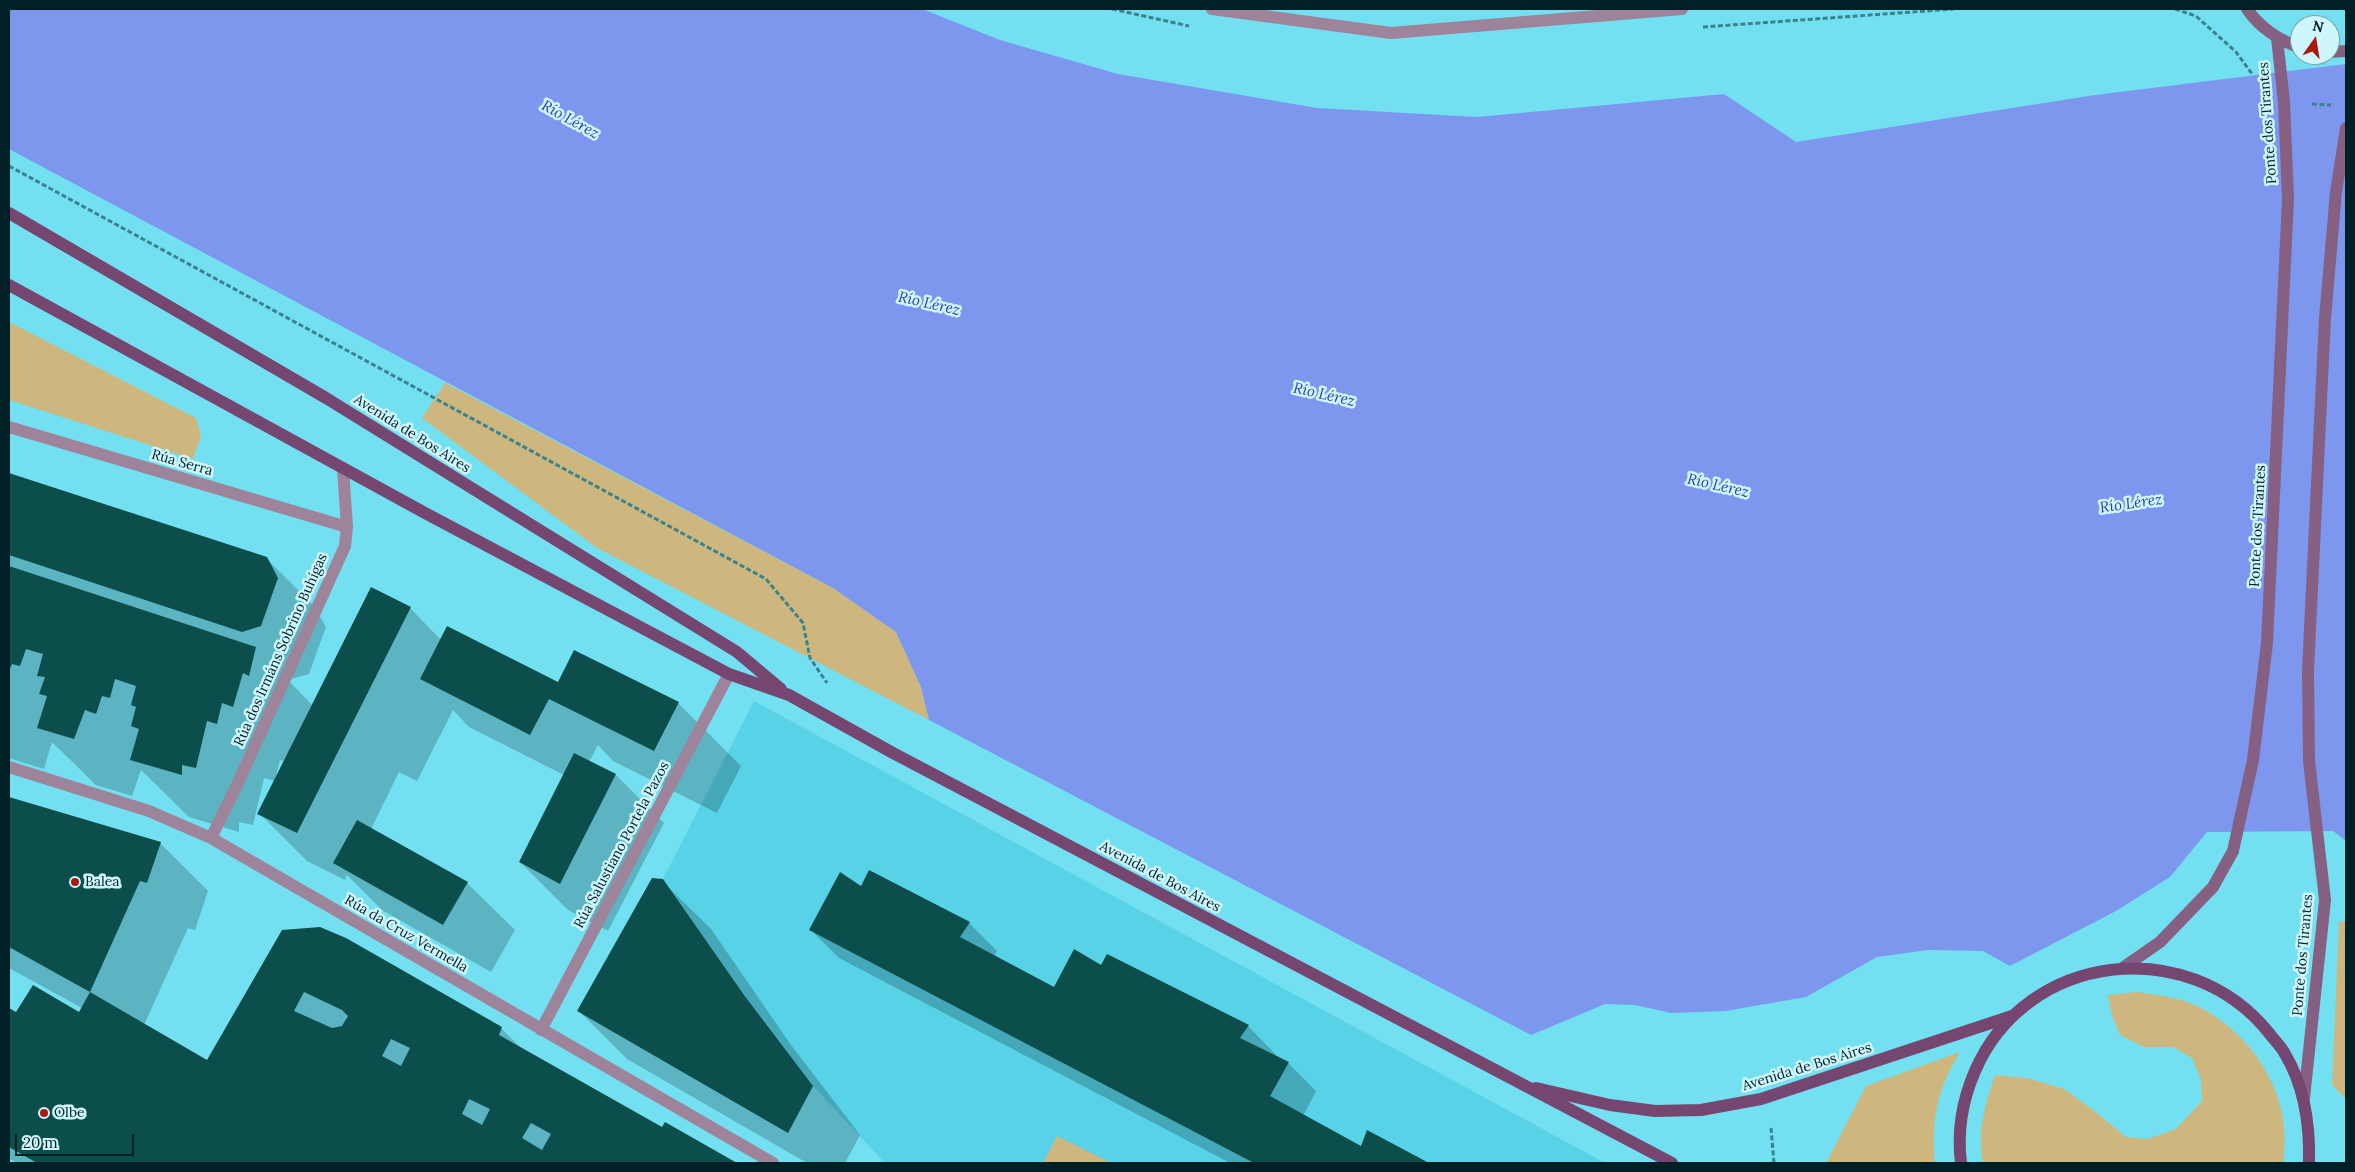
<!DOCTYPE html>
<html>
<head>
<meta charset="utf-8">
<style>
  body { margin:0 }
  #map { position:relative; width:2355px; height:1172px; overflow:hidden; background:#73e0f2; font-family:Lora,serif }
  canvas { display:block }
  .frame { position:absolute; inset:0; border:10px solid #002026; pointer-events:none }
  .north { position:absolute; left:2290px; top:15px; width:50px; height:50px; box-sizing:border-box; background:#cff6fd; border:1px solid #7ca0a7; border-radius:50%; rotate:13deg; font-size:14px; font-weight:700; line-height:20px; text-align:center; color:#002026 }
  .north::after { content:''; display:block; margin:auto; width:18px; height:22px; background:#aa190c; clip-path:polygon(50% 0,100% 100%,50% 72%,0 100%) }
  .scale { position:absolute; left:15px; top:1134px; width:119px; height:22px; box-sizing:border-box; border:2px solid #002026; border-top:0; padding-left:6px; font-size:15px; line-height:18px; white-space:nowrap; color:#002026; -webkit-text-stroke:4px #cff6fd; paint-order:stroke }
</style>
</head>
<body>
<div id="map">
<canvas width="2355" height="1172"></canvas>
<div class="frame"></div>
<div class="north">N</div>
<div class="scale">20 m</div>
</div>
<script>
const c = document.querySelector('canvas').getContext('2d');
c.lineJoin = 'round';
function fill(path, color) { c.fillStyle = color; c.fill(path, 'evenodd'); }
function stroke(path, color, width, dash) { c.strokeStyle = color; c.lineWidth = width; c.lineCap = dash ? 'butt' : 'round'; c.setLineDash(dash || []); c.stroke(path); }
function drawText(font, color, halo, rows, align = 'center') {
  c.font = font + ' Lora,serif'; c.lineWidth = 5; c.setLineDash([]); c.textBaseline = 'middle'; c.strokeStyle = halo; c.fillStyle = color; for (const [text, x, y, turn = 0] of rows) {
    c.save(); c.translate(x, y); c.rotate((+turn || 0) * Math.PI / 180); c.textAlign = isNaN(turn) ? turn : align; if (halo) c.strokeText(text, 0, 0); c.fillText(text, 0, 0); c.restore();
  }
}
fill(new Path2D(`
  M754 701 1605 1163H885L813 1086 744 995 663 879Z`), '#57d2e6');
fill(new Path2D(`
  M9 322 196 418 201 436 193 459 9 400Z
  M445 383 833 588 896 632 921 687 929 720 597 548 422 418Z
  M2346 921V1099L2332 1085 2339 922Z
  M2137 992C2157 995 2178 997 2197 1006 2255 1035 2294 1098 2283 1163H1983C1977 1133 1985 1103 1995 1075L2027 1078 2064 1089 2093 1110 2126 1137 2148 1139 2176 1129 2202 1101 2201 1079 2192 1058 2173 1047H2144L2120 1035 2112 1016 2108 995Z
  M1960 1052C1937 1090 1931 1119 1935 1163H1826L1866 1086Z
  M1057 1136 1111 1163H1043Z`), '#cdb77e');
fill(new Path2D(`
  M9 9H922L1000 40 1118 74 1317 108 1477 117 1724 94 1796 142 2095 95 2346 64V841L2333 831 2207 832 2170 877 2116 911 2010 966 1983 951 1928 950 1877 957 1806 997 1725 1011 1671 1013 1635 1005 1605 1004 1531 1035 929 720 921 687 896 632 833 588 9 149Z`), '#7d97ee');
fill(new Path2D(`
  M9 475 266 558 314 606 326 627 309 674 291 679 285 677 313 706 410 608 441 640 558 684 678 703 741 766 717 813 613 761 598 745 589 762 616 775 664 823 608 931 568 910 520 862 564 775 469 727 453 710 417 781 399 772 371 829 467 883 515 930 491 972 382 910 347 875 345 880 307 861 259 813 275 781 264 778 253 825 239 822V832L189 817 141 770 132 796 96 785 52 742 44 769 9 758ZM280 760 285 761 275 779Z
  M9 798 160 843 208 891 195 930 188 928 144 1025 207 1062 283 932 501 1028 522 1049 662 1129 666 1123 735 1163H17L10 1159 9 1163V1010L15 1013 79 1014 82 1008 9 968Z
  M662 881 711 929 791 1045 860 1135 845 1163H807L627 1059 579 1011Z
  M861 888 969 923 997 951 994 956 1055 988 1101 967 1248 1026 1276 1055 1275 1056 1288 1063 1316 1091 1303 1116 1362 1148 1367 1131 1427 1163H1230L839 958 811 930Z`), '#0003');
fill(new Path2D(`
  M9 473 267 557 278 578 261 626 242 632 9 555Z
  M9 566 256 647 249 676 243 673 233 707 222 703 217 724 207 721 196 768 182 765V775L130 760 139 729 131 726 136 707 131 705 136 686 115 679 110 698 102 696 96 714 85 710 74 739 37 728 47 696 39 694 45 677 37 676 43 654 26 649 20 666 12 664 9 671Z
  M371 587 411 607 297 833 257 814Z
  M447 626 558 682 574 650 679 702 654 751 549 699 530 735 420 679Z
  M574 753 616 774 560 884 519 862Z
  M9 797 161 842 147 883 140 881 90 992 9 947Z
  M357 820 468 882 443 925 333 863Z
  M869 870 970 922 960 937 1054 987 1074 949 1101 965 1107 954 1249 1025 1240 1038 1289 1062 1270 1096 1361 1146 1367 1130 1429 1163H1254L809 930 840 872 861 886Z
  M652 878 663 879 744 995 813 1086 788 1133 577 1011Z
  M320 927 346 938 502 1027 499 1035 662 1127 665 1122 737 1163H37L9 1147V1008L16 1012 33 985 79 1012 90 992 207 1060 282 930ZM304 992 342 1010 348 1016 342 1026 332 1028 294 1011ZM391 1039 410 1048 401 1066 382 1056ZM469 1099 490 1109 482 1125 462 1114ZM531 1123 551 1134 542 1150 522 1138Z`), '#0c4e4b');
stroke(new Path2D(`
  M1112 9 1189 26
  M2175 9 2196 16 2236 52 2253 75
  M1703 27 1954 9
  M2312 104 2331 105
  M9 166 766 579 803 623 810 658 827 683
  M1771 1128 1774 1163`), '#3a828e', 3, [5, 2.5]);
stroke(new Path2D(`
  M1212 9 1391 33 1682 9
  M9 427 347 527
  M9 767 149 811 211 838 773 1163
  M211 838 238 783 345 546 347 527 343 468
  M541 1030 729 674`), '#9e849b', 12);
stroke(new Path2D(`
  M2247 9C2261 29 2278 39 2300 48
  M2330 52 2346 51
  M2124 967 2160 942 2213 887 2233 851 2253 760 2267 643 2288 199 2284 102 2277 38
  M2304 1098 2325 900 2309 761 2308 671 2325 318 2336 192 2346 128`), '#866082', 12);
stroke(new Path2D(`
  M9 213 326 398 737 652 781 689
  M9 285 425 513 729 674 789 695 893 753 1672 1163
  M1536 1088 1610 1105 1655 1111 1701 1110 1761 1099 2012 1016
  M1961 1163C1957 1131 1962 1101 1975 1071 2026 952 2189 933 2269 1033 2274 1040 2281 1046 2285 1054 2305 1087 2310 1125 2309 1163`), '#744670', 12);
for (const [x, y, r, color] of [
  [75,882,5,"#aa190c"],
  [44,1113,5,"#aa190c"]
]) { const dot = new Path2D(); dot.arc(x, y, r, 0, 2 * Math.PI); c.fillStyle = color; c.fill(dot); stroke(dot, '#cff6fd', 2); }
drawText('14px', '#002026', '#cff6fd', [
  ["Ponte dos Tirantes",2268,123,-94],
  ["Avenida de Bos Aires",412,434,32],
  ["Rúa Serra",182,463,16],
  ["Ponte dos Tirantes",2258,526,-87],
  ["Rúa dos Irmáns Sobrino Buhígas",281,650,-66],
  ["Rúa Salustiano Portela Pazos",622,845,-62],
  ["Avenida de Bos Aires",1160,877,28],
  ["Rúa da Cruz Vermella",406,934,30],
  ["Ponte dos Tirantes",2303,955,-85],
  ["Avenida de Bos Aires",1807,1067,-17]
]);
drawText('14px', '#002026', '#cff6fd', [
  ["Balea",85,882],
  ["Olbe",54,1113]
], 'left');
drawText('italic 15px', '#2d3ea1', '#cff6fd', [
  ["Río Lérez",570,120,29],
  ["Río Lérez",929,304,13],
  ["Río Lérez",1324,395,13],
  ["Río Lérez",1718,486,13],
  ["Río Lérez",2131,504,-8]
]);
</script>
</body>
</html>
